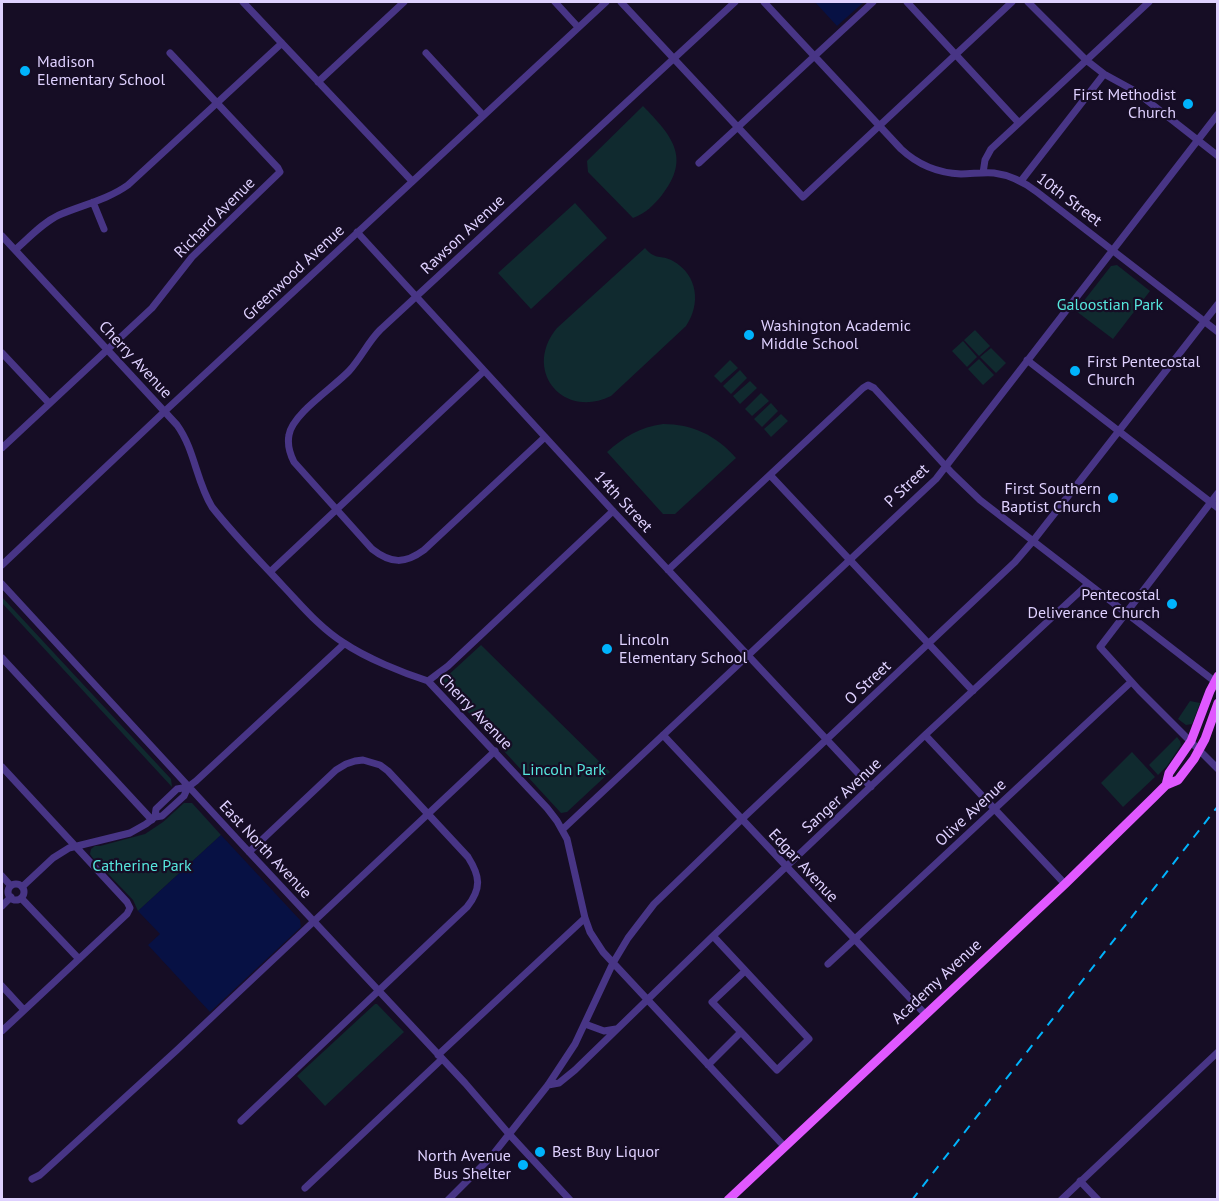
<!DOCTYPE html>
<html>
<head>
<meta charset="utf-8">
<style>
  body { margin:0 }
  #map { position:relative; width:1219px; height:1201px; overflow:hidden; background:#160d25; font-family:"PT Sans",sans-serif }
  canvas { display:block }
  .frame { position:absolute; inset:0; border:3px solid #dfd1ff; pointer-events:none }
</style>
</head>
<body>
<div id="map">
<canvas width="1219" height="1201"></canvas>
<div class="frame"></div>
</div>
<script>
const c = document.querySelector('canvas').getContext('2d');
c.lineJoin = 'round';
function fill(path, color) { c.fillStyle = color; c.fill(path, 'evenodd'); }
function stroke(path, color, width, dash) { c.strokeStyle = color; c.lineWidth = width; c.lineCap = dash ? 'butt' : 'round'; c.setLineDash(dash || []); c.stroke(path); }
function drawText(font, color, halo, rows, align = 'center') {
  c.font = font + ' "PT Sans",sans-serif'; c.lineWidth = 4.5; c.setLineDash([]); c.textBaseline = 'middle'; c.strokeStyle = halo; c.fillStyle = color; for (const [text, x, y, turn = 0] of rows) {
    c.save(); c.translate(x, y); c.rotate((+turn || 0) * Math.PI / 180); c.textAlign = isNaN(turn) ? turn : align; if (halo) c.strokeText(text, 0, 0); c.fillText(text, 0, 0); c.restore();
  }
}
fill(new Path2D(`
  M643 106C671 135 692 157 662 195 654 205 646 213 633 218L588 172 587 161Z
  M575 203 607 238 531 309 498 273Z
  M645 248C656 261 660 254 673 261 698 275 701 304 686 326L611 396C563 420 522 370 557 328Z
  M1117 265 1150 291 1113 339 1076 311 1111 266Z
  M975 330 990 346 979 356 964 340Z
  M963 341 977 357 967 367 952 351Z
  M991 348 1006 363 996 373 980 357Z
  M979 359 994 375 983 385 968 369Z
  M730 360 738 368 721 383 714 376Z
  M740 370 747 378 731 394 723 386Z
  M750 381 757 388 740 404 733 396Z
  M761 393 769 401 752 416 745 409Z
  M771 403 778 411 762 427 754 419Z
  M781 414 788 421 771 437 764 429Z
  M663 424C692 424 716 435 736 458L675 514H663L607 452C624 437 640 427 663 424Z
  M2 597 171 779 172 787 2 603Z
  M481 645 610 772 567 812 561 813 444 686V679Z
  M1190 701 1200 703 1192 724 1186 725 1178 719Z
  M1177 737 1180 741 1181 745 1167 766 1158 775 1149 765Z
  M1132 752 1155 777 1123 807 1101 783Z
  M184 803H192L221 835 138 911 133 900 92 857 90 854 91 849 95 846H100L145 834 163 822Z
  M375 1004H377L404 1032 325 1106 297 1076Z`), '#102a2f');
fill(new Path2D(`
  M815 2H864L837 26Z
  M221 835 300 920 301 927 210 1012 148 945 160 934 138 911Z`), '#071144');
stroke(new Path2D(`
  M243 2 412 181
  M555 2 578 27
  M621 2 803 197 1012 2
  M764 2 901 149C917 164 938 173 961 174 972 174 983 172 994 173 1010 175 1024 182 1037 192L1218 332
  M907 2 1019 123
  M1028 2 1086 60 1104 74 1135 91 1218 156
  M426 53 483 115
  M318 82 404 2
  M699 163 873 2
  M983 173 985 160 991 149 1149 2
  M1021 181 1104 74
  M93 202 104 229
  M357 232 613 511 871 787
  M2 236 177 425C195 450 196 481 212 507 234 535 259 560 283 586 302 606 320 628 344 643 366 658 403 673 428 681L547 808 557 821 567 839 585 918 590 932 603 952 784 1146
  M15 250C29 238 42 223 59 215 82 205 107 200 128 185L282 43
  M2 353 49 403
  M1027 360 1218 508
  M545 437 424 550C405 564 391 564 372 549L294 462C290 454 287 445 289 435 292 414 334 387 349 371 361 358 368 342 380 330L735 2
  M2 448 152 308 192 257 280 172 278 168 170 53
  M770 475 973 691
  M1218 493 1100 647 1139 690 1218 769
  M2 565 165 411 606 2
  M668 570 863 388 868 385 874 388 952 473 980 500 1218 684
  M270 572 484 371
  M2 584 249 852 465 1083 509 1134 570 1200
  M2 658 152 820
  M428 681 448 666 613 511
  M663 735 925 1014
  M925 735 1065 884
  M2 767 127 902 130 908 127 914 2 1031
  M155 817 156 809 177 789 188 787 196 781 344 644
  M563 829 936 479 1218 114
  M2 876 11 886
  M8 892a8 8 0 1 1 16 0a8 8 0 1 1-16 0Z
  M22 887 53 858 69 848 130 833 146 824 155 817 162 816 184 796 188 787
  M21 898 79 959
  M2 906 11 897
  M828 964 1131 682
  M2 986 24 1010
  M585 1024 604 1031 616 1029
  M741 1032 712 1002 745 971
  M438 1055 585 918
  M708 1065 741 1032 777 1070 809 1039 713 936
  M548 1085 559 1083 575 1070 713 936 925 735 1088 584
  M241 1121 467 907C482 888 480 876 468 857L388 771 380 765 363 760 355 761 346 764 336 770 249 852
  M32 1179 40 1175 177 1050 495 751
  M1080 1181 1098 1200
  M305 1188 442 1059
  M448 1200 491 1157 548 1085 575 1044 613 963 628 938 654 904 741 820 1015 562 1033 541 1218 304
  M1061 1200 1218 1052`), '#483586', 7);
stroke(new Path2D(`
  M1166 785 1178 780 1194 759 1205 739 1218 703
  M728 1200 1065 884 1154 797 1166 785 1169 773 1191 741 1210 691 1218 676`), '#e058ff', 9);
stroke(new Path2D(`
  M912 1200 1218 806`), '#00b3fc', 2, [9, 8]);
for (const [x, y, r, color] of [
  [25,71,6,"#00b3fc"],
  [1188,104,6,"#00b3fc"],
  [749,335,6,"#00b3fc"],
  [1075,371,6,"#00b3fc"],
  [1113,498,6,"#00b3fc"],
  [1172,604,6,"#00b3fc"],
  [607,649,6,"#00b3fc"],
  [540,1152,6,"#00b3fc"],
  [523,1165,6,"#00b3fc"]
]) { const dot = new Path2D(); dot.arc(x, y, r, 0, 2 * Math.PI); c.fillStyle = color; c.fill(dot); stroke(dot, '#160d25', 2); }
drawText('16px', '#dfd1ff', '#160d25', [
  ["Madison",37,62],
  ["Elementary School",37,80],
  ["First Methodist",1176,95,"right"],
  ["Church",1176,113,"right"],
  ["Washington Academic",761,326],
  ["Middle School",761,344],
  ["First Pentecostal",1087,362],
  ["Church",1087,380],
  ["First Southern",1101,489,"right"],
  ["Baptist Church",1101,507,"right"],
  ["Pentecostal",1160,595,"right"],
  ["Deliverance Church",1160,613,"right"],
  ["Lincoln",619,640],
  ["Elementary School",619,658],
  ["Best Buy Liquor",552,1152],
  ["North Avenue",511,1156,"right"],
  ["Bus Shelter",511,1174,"right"]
], 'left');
drawText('16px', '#dfd1ff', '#160d25', [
  ["10th Street",1069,200,37],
  ["Richard Avenue",215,218,-45],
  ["Rawson Avenue",463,235,-43],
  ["Greenwood Avenue",294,273,-43],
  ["Cherry Avenue",135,360,47],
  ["P Street",907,486,-44],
  ["14th Street",623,502,47],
  ["O Street",868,683,-43],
  ["Cherry Avenue",475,712,46],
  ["Sanger Avenue",842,796,-43],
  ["Olive Avenue",971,813,-43],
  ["East North Avenue",265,850,47],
  ["Edgar Avenue",803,866,47],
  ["Academy Avenue",937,982,-43]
]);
drawText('16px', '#56e6dd', '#160d25', [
  ["Galoostian Park",1110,305],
  ["Lincoln Park",564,770],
  ["Catherine Park",142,866]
]);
</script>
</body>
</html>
